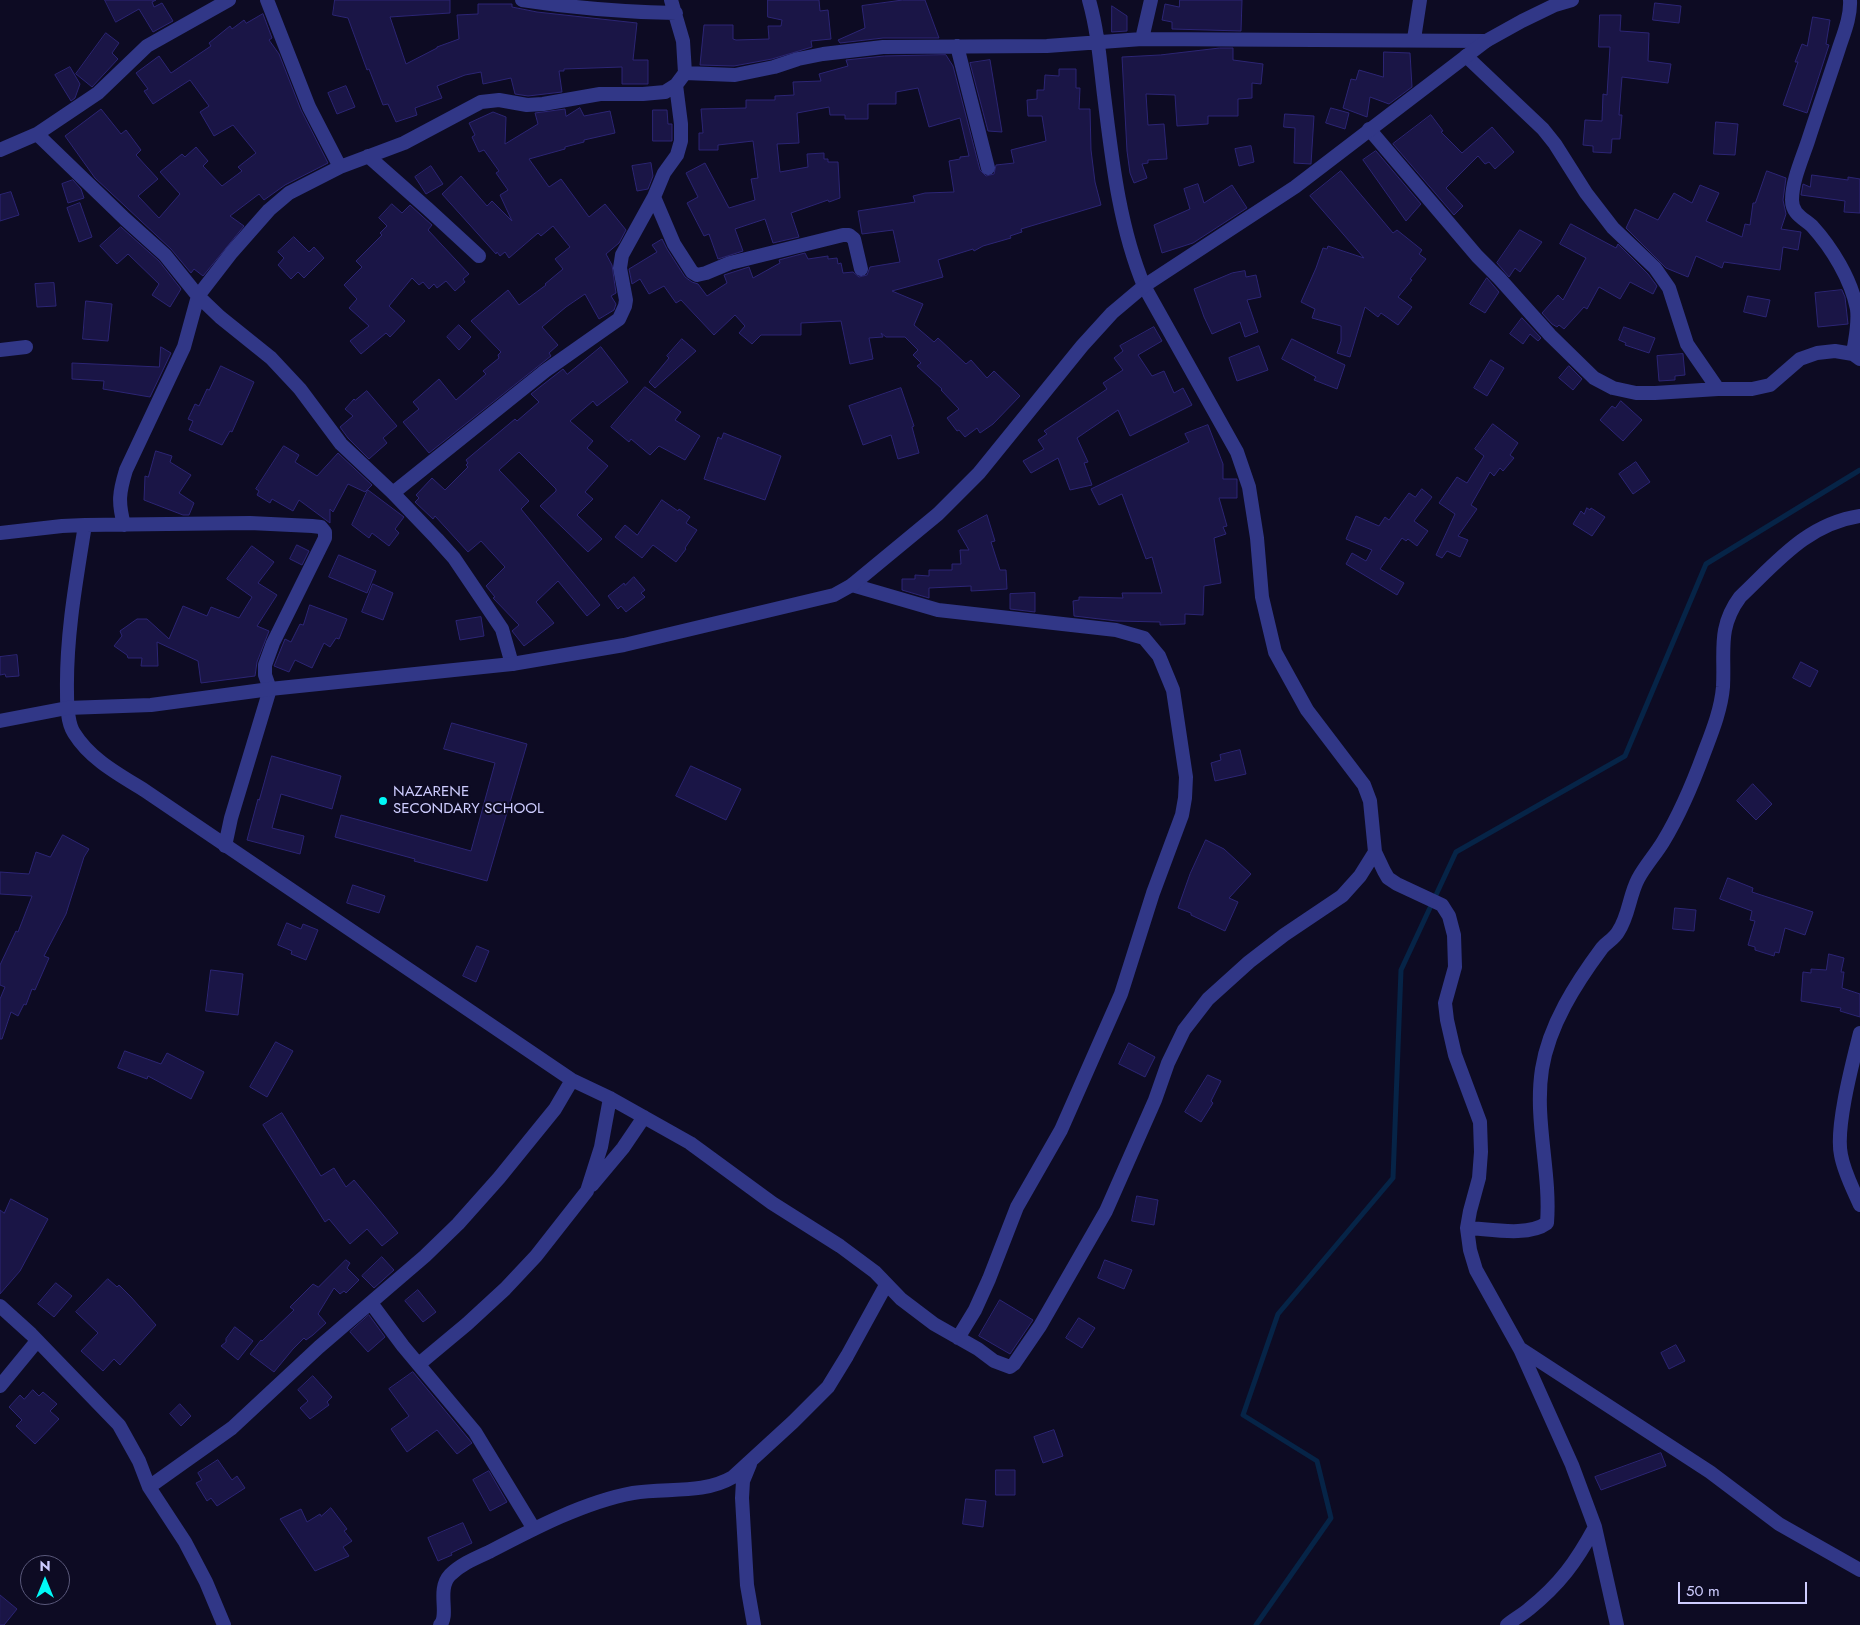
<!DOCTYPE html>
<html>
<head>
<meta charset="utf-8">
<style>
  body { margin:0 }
  #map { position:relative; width:1860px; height:1625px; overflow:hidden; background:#0d0b23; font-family:Jost,sans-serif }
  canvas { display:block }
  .north { position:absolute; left:20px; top:1555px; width:50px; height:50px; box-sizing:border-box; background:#0d0b23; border:1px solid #5a597b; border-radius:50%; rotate:0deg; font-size:14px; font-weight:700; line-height:20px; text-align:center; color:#cecdff }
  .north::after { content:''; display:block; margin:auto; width:18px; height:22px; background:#00f8f7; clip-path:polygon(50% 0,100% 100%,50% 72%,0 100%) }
  .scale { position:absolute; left:1678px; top:1582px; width:129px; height:22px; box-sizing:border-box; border:2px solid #cecdff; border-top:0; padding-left:6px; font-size:15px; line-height:18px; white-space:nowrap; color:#cecdff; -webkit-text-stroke:4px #0d0b23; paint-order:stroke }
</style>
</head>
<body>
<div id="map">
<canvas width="1860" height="1625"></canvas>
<div class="north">N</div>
<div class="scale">50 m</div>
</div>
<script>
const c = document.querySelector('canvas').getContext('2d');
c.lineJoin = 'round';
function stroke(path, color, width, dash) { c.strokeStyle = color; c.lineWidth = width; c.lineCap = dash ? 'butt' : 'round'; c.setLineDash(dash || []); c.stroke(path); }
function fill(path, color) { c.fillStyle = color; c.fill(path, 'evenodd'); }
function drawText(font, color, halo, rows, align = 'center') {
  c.font = font + ' Jost,sans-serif'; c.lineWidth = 4; c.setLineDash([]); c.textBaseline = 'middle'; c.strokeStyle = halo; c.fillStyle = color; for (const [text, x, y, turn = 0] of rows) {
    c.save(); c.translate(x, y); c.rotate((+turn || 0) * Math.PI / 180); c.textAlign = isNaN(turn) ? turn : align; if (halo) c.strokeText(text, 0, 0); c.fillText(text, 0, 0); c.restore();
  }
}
stroke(new Path2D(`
  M1256 1625 1331 1518 1317 1461 1243 1415 1278 1314 1393 1178 1401 970 1456 852 1625 756 1706 564 1860 470`), '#062447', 5);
const building = new Path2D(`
  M105 0H156L152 2 154 7 162 3 173 21 153 32 139 9 116 22Z
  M335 0H450V13L390 17 406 64 437 48V47L459 39 457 15 478 14V4H512V7L537 12 637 23 633 60H648V84H622V67L564 69V71H559L562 92 528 96 515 94 511 78 483 84 481 72 465 75 437 86 442 98 415 108 417 115 396 122 388 104 383 105 369 69 367 70 348 18 333 15Z
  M768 0H819L820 11 828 10 831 39 811 41 812 47 772 59 734 66 700 65 704 25H733V39L736 40 769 39 768 26H781L782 20 768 17Z
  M903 0H925L939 38H883L840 43 838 40 865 28 862 6Z
  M1180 0H1242L1241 31 1172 29V22L1162 20 1165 4 1179 7Z
  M1655 3 1681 6 1679 23 1653 20Z
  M1112 6 1127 16V31L1112 32Z
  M263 14 272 38 269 40 279 54 301 110 328 163 285 185 264 200 259 194 230 216 244 226 203 276 194 269 191 273 171 249 95 178 65 136 101 109 121 134 126 130 141 150 136 155 158 179 138 196 159 218 180 194 160 172 182 154 185 157 196 147 208 161 203 166 222 186 242 171 238 167 256 153 233 125 214 136 200 112 209 106 190 80 153 104 144 91 148 89 136 73 159 56 171 73 211 46 209 43 230 26 232 29 244 20 246 23Z
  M1600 15H1621L1620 31 1649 33 1648 61 1671 64 1668 83 1622 77 1619 115H1622L1620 139H1612L1611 153 1593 152V146L1583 145 1585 120 1602 121 1603 94 1607 95 1610 47H1599Z
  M1813 17 1830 20 1826 44 1829 45 1807 113 1783 105 1798 62H1795L1802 44 1807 46Z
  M106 33 119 43 112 53 118 59 92 87 76 74Z
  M1220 48H1233V60L1263 64 1261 84 1252 83V98L1238 99V116H1208V124L1177 126 1175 95 1146 94 1148 125 1164 124 1167 159 1148 160V163L1142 164 1147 178 1134 183 1130 173 1127 151 1122 57 1160 55Z
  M1384 52 1410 53 1412 87 1389 104 1370 97 1367 117 1343 108 1351 79 1356 80 1359 70 1383 77Z
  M946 55 953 66 980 170 986 176 994 174 996 165 1014 163 1011 150 1046 141 1042 116H1028L1027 100 1037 99V90H1044L1045 75 1059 76V69H1076V88H1080L1079 109H1090L1091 150 1095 182 1101 205 1021 229 1022 232 1010 236 1011 238 983 246 974 251 973 249 938 260 943 277 892 291 923 304 914 325 934 342 938 338 966 364 971 360 987 378 994 371 1020 396 993 424 980 433 977 428 965 437 959 430 957 431 947 418 959 409 941 390 942 389 917 366 921 363 913 355 918 350 905 337H886L881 333 883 337 869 338 873 359 850 364 841 321 801 323V335H761L752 344 739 333 745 326 735 315 714 335 681 300 676 303 664 286 649 294 640 279 632 284 629 269 657 252 652 245 662 239 667 249 685 277 692 282 698 284 707 296 727 283 724 275 749 267 753 278 780 263 779 260 805 253 808 259 828 256V259L837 258 838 264 841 263 843 273 853 272 859 277 867 275 870 267 900 262 893 230 862 234 858 211 915 202 913 196 925 193 954 192 949 161 960 159V157L969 156 960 118 929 127 918 88 896 92V104H868V119H845V115H830L829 107 797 113 799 143 777 144 780 172 808 167 807 154 824 153V159H828V162H838L840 198 829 202 828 200 791 213 799 237 773 243 765 219 735 229 743 251 718 259 709 234 704 236 687 203 698 197 686 173 705 163 729 208 755 200 751 179 758 178 753 141 718 145V150H699V133H703L701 109 746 108V100H775V96L794 95 793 82 821 81 819 74 848 66 846 60 884 56Z
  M990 60 1002 132 988 131 970 63Z
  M70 67 80 84 75 98 71 101 55 75Z
  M346 86 355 107 337 114 328 93Z
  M580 108 584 116 610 111 615 133 584 140V142L565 147V149L529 159 549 187 561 179 589 217 605 204 626 230 619 243 606 254 612 265 616 293 611 296 616 304 614 310 599 319 585 294 566 307 542 327 558 345 549 353 551 356 429 453 403 422 419 409 413 402 439 379 456 400 486 374 483 371 499 358 498 355 501 352 471 321 508 290 519 305 546 285 545 284 563 269 555 259 570 247 553 226 541 236 538 233 509 258 505 252 500 256 497 252 496 254 442 194 461 176 487 206 492 201 512 221 500 195 508 190 496 173 499 171 484 150 479 152 472 137 475 135 469 123 493 112 506 117 505 144 538 124 535 113 565 109 566 116Z
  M1331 108 1349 113 1345 129 1326 123Z
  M653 110H667L668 124H672V141H653Z
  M1285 114 1314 116 1311 164 1294 163 1295 128 1284 127Z
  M1431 115 1443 131 1441 132 1462 153 1492 127 1514 152 1495 169 1489 162 1485 164 1478 156 1446 188 1463 206 1454 215 1393 144Z
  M1716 122 1738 124 1735 155 1714 154Z
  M1251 146 1254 162 1239 166 1235 149Z
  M1376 151 1421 204 1406 221 1363 160Z
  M651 163 653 176 648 189 637 191 632 166Z
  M431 166 443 184 426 194 415 177Z
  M1341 171 1393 233 1397 230 1422 250 1419 254 1426 259 1410 279 1412 280 1398 297 1412 307 1398 325 1381 313 1378 317 1365 307 1350 357 1337 353 1341 341V326L1312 318 1315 309 1301 302 1316 268 1323 248 1327 249 1328 246 1364 258 1310 196Z
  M1767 171 1786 178 1783 200 1786 214 1781 229 1801 232 1798 250 1783 247 1780 270 1724 262 1722 268 1696 256 1688 277 1666 268 1626 228 1635 209 1658 220 1674 193 1692 203 1700 185 1719 193 1706 221 1742 237 1745 224 1750 225 1753 203H1755Z
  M1812 175 1848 180V177L1860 179V213L1844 212 1845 201 1801 195 1803 184 1810 187Z
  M73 180 81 189 84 198 68 203 62 184Z
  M1198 184 1204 203 1232 185 1247 208 1193 243 1162 253 1154 225 1190 209 1184 189Z
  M11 192 19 215 0 221V195Z
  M80 203 92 237 79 242 67 208Z
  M392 204 402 213 410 205 422 216 432 225 428 230 469 274 463 279 465 282 455 291 446 281 437 288 434 284 429 289 423 282 419 285 412 278 389 306 405 321 390 337 386 333 361 354 350 341 369 326 349 308 357 299 344 285 362 267 356 261 382 235 380 233 387 226 379 218Z
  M1571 224 1616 248 1618 244 1648 274 1657 286 1653 294 1630 282 1620 299 1599 287 1587 309 1584 307 1564 329 1559 325 1557 327 1552 324 1542 313 1558 295 1563 300 1586 258 1560 244Z
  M121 227 159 261 181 289 170 307 152 295 159 284 128 254 117 264 100 246Z
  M1520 230 1542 242 1520 272 1515 268 1509 277 1497 263Z
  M294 237 309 252 314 247 324 258 304 278 298 272 291 279 278 265 284 258 278 252Z
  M1245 271 1246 277 1256 275 1261 297 1247 300 1258 332 1245 337 1240 322 1212 334 1204 317 1194 289 1232 273Z
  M1487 278 1499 292 1485 313 1470 304Z
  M54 283 56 306 37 307 35 284Z
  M1842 290 1845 297 1848 324 1818 327 1815 293Z
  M1748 296 1770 300 1766 317 1744 312Z
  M86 301 112 304 108 341 83 339Z
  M1522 318 1541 338 1538 341 1530 334 1523 344 1510 334Z
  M459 325 471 337 459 350 447 337Z
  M1154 327 1162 341 1138 355 1152 376 1164 371 1174 393 1183 388 1192 405 1130 436 1118 410 1077 438 1088 462 1084 463 1092 485 1070 490 1058 458 1031 473 1023 461 1044 449 1038 440 1047 434 1044 431 1107 389 1103 383 1123 370 1114 358 1123 351 1120 346Z
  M1624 327 1655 338 1649 353 1625 345 1626 343 1619 340Z
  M682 339 696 351 655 388 649 382 669 358 667 356Z
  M1292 339 1345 365 1337 389 1314 380 1316 377 1282 359Z
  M1259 346 1268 370 1237 381 1229 358Z
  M161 347 171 353 150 397 103 389 104 381 72 379V363L159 367Z
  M601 347 628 382 597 406 593 401 570 421 593 441 587 448 608 466 585 492 593 499 577 515 602 539 588 552 540 506 556 491V489L519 452 499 470 529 501 521 509 600 605 587 616 558 581 536 602 554 623 524 646 512 631 519 625 493 598 495 597 486 586 505 567 481 541 468 552 435 516 433 519 415 502 419 498 416 495 432 478 445 490 468 467 466 465 468 463 466 460 515 419 517 421 539 402 531 394 563 369 567 374Z
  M1683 354 1685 375 1675 376V380L1659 381 1657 356Z
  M1491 360 1504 368 1487 396 1474 388Z
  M221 366 254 382 232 432 230 431 222 445 189 430 193 421 188 419 195 404 199 406 207 389 209 390Z
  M1569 366 1582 379 1573 390 1559 378Z
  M645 387 681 412 675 420 700 436 685 460 659 446 650 455 631 439 629 442 611 427Z
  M901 388 914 426 912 427 919 453 898 459 891 435 863 445 849 406Z
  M367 391 397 426 383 438 387 443 369 459 348 438 340 427 353 416 345 409 354 399 355 400Z
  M1621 401 1642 420 1623 441 1600 420 1612 406 1615 408Z
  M1493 424 1518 443 1510 455 1514 458 1503 471 1500 468 1494 476 1490 472 1471 505 1477 509 1458 536 1468 540 1460 557 1447 551 1442 558 1436 555 1455 514 1439 503 1457 477 1467 483 1484 456 1475 449Z
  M1208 425 1223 464V479H1237V498H1219L1227 526 1223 527 1226 534 1214 538 1221 583 1204 586 1203 615 1185 614V624L1160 625V622L1117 621 1074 616 1073 601 1079 600V597L1123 598 1122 593H1162L1152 557 1146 559 1122 494 1099 505 1091 489 1189 442 1185 434Z
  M724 433 781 456 765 500 704 479 718 437 721 439Z
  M284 446 299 455 295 462 317 476 338 453 372 485 365 492 348 484 333 512 330 509V523L299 500 293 511 272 499 270 503 257 495 259 491 256 489Z
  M156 451 172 456 170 462 191 475 179 493 194 503 189 515H183L144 500 145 476 148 477Z
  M1636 462 1650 482 1633 494 1619 474Z
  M1422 489 1432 497 1414 521 1428 531 1417 546 1408 539 1406 541 1402 538 1380 569 1404 583 1397 595 1346 564 1352 553 1366 561 1372 550 1346 539 1356 516 1379 526 1385 517 1389 520 1409 493 1415 497Z
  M368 490 404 517 395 529 399 533 389 546 372 533 369 538 352 525Z
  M662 500 678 511 679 509 690 517 686 523 697 530 685 548 686 549 676 562 653 545 642 558 615 537 625 525 637 535Z
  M1587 508 1590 510 1591 508 1605 517 1592 536 1573 524 1581 511 1584 514Z
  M987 515 995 541 991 542 1000 570H1006L1007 589 971 591V586L929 588V598L902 590V579H915V575L929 576V570H952V564H961L960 550H969L958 531Z
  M297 545 309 551 302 565 290 559Z
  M252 546 274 562 258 583 277 595 257 626 269 631 257 662 255 676 201 683 198 661 157 642 158 666H141L142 658H128L127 655 114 646 122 636 120 631 137 619H147L169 639 183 606 207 616 211 607 239 618 252 597 227 579Z
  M339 555 376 571 367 593 329 577Z
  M634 577 645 590 641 593 645 597 626 612 621 606 618 609 608 596 624 583 625 585Z
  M373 584 393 593 383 620 362 612Z
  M1035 593V612L1010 609V594Z
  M310 605 347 619 339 639 336 638 330 647 324 643 312 668 295 660 289 672 274 666 285 639 291 642 300 624 303 625Z
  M481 617 484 636 460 640 456 621Z
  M17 655 19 676 6 677 5 674 0 675V657Z
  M1801 662 1818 671 1810 687 1793 678Z
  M452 723 527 744 487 881 414 861 415 859 335 837 341 815 471 851 495 763 444 749Z
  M1240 750 1246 774 1215 781 1211 763 1221 760 1220 755Z
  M272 756 341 776 332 809 281 794 272 828 304 836 300 854 247 840 258 799 259 800Z
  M691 766 741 789 726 820 676 796Z
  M1753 784 1772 804 1756 820 1737 801Z
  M63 835 89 849 84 857 66 914 44 956 49 958 35 990 32 989 26 1005 24 1004 18 1016 11 1012 2 1039H0V999L5 987 0 985V965L16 931 18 932 32 896 0 894V872L29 874 36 852 50 857Z
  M1206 840 1224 849 1251 874 1229 898 1238 902 1225 931 1191 915V913L1178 908 1190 874Z
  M1728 878 1753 888 1752 892 1813 912 1805 935 1785 928 1779 953 1775 952 1774 956 1755 950V947L1748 945 1755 921 1750 920 1752 911 1720 899Z
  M353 885 385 896 379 913 347 903Z
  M1675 908 1696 910 1694 931 1673 929Z
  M287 923 301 929 303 924 318 930 306 960 291 954 292 951 278 945Z
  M477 946 489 951 476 982 463 976Z
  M1829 954 1844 958 1841 972H1844L1842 988 1860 994V1017L1840 1011 1841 1008 1801 1001 1803 972 1811 973V969L1826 970Z
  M211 970 243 974 238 1015 206 1011Z
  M276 1042 293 1051 267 1097 250 1087Z
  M1129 1043 1155 1057 1145 1077 1119 1064Z
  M125 1051 161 1064 167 1053 204 1072 191 1099 148 1076 147 1079 118 1068Z
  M1208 1075 1221 1081 1211 1101 1213 1103 1201 1122 1185 1112Z
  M282 1113 321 1176 334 1168 346 1187 354 1180 398 1233 382 1246 367 1229 350 1244 329 1219 325 1222 263 1125Z
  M1137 1196 1158 1200 1154 1225 1132 1221Z
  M11 1199 48 1219 20 1271 0 1294V1210L4 1213Z
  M382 1257 394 1270 374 1288 362 1276Z
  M346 1260 350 1263 347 1268 359 1280 346 1293 344 1291 340 1294 334 1288 318 1314 326 1323 313 1335 306 1340 304 1338 293 1349 274 1372 250 1354 261 1340 262 1341 294 1310 290 1307 313 1284 318 1287Z
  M1105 1260 1132 1270 1124 1289 1098 1278Z
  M108 1279 117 1287 119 1285 131 1297 156 1325 120 1365 114 1359 103 1371 81 1351 98 1333 76 1312Z
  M56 1283 72 1296 54 1317 38 1304Z
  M418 1290 436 1312 423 1322 405 1301Z
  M1000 1300 1033 1320 1010 1354 979 1336Z
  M369 1315 385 1337 368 1352 350 1332Z
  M1079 1318 1095 1328 1082 1348 1066 1338Z
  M235 1327 253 1341 238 1360 221 1346 226 1342V1339Z
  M1676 1345 1685 1361 1669 1369 1661 1353Z
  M413 1372 472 1443 457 1454 437 1430 407 1452 391 1429 409 1416 389 1389Z
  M313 1376 332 1397 327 1402 329 1405 310 1419 300 1408 308 1401 298 1390Z
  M33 1390 39 1396 43 1392 57 1404 50 1411 59 1419 35 1444 16 1426 22 1420 9 1407 20 1395 24 1399Z
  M180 1404 191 1416 181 1426 170 1414Z
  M1054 1430 1063 1456 1043 1463 1034 1437Z
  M1661 1453 1666 1466 1601 1490 1595 1477Z
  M218 1460 232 1480 237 1476 245 1488 217 1506 211 1498 207 1501 196 1483 202 1480 198 1473Z
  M996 1470H1015V1495H996Z
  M489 1471 507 1502 490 1511 473 1480Z
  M966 1499 986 1501 983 1527 963 1524Z
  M331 1508 347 1529 344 1531 352 1541 343 1547 349 1556 315 1571 280 1519 301 1509 307 1522 320 1514 321 1516Z
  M463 1523 472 1543 451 1553 452 1555 438 1561 428 1538Z
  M0 1595 17 1609 4 1625H0Z`);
fill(building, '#1a1546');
stroke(building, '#2c2574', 1);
stroke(new Path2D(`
  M267 0 309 107 340 167
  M522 0C573 8 624 12 676 13
  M1089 0C1098 32 1100 62 1104 95 1112 159 1119 226 1144 286L1237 452 1249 487 1257 538 1262 597 1275 652 1307 710 1364 785 1370 801 1375 852 1384 871 1388 878 1397 884 1442 905 1449 916 1454 935 1455 967 1445 1003 1447 1020 1455 1055 1480 1122 1481 1152 1479 1178 1470 1211 1467 1228 1470 1250 1476 1270 1520 1349 1572 1465 1595 1527 1617 1625
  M1850 0C1851 16 1844 33 1839 48 1829 79 1818 110 1808 141 1802 159 1792 181 1792 200 1792 214 1803 218 1812 226 1832 248 1851 279 1857 309 1859 324 1855 339 1853 354
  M1142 39 1151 0
  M1414 39 1420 0
  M957 46 988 168
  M1466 56 1543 129 1555 144 1586 193 1613 228 1655 268 1669 288 1687 344 1718 389
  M685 73 735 75 774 67 798 59 823 54 883 47 1047 46 1142 39 1486 41
  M1369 129 1477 256 1499 278 1550 335 1594 378 1613 388 1636 393H1655L1718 389H1752L1770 385 1800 359 1817 353 1835 351 1853 354 1860 359
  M37 134 125 219 165 255 198 296 220 317 271 358 300 389 341 444 393 493 437 539 454 558 502 629 512 664
  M0 150 37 134 98 93 147 46 229 0
  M368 156 428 209 479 256
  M654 197 674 244 692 272 697 275 706 273 730 263 843 235H849L854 239 861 269
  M0 350 26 347
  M393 493 545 371 619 319 625 306 626 300 620 268 622 255 654 197 664 173 677 155 681 141V124L676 85
  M85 525C76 581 66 636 67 692 67 704 67 722 74 733 90 759 118 774 144 790L572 1080 610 1098 690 1143 772 1203 840 1246 875 1272 901 1299 934 1324 978 1349 994 1361 1010 1367 1014 1364 1040 1326 1106 1211 1155 1100 1168 1063 1184 1030 1208 999 1249 962 1284 935 1342 896 1360 876 1375 852
  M124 525C118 502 119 493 126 470L184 347 198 296 232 252 269 210 289 193 340 167 404 143 481 102 499 100 527 105 543 104 600 94H643L665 92 676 85 685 73 683 41 671 0
  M0 533 62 526 85 525 250 523 312 526 321 527 325 532V538L273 643 265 665V675L270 689 231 818 225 846
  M852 585 938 610 1116 630 1144 638 1159 656 1173 690 1186 777 1185 798 1182 815 1153 893 1121 994 1061 1130 1017 1207 989 1279 975 1310 958 1338
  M1860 1033C1853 1061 1835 1128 1841 1155 1844 1172 1853 1189 1860 1205
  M592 1185 623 1148 644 1117
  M1467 1228C1490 1229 1528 1237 1547 1223 1551 1172 1534 1120 1542 1069 1549 1025 1576 983 1602 948 1607 942 1614 939 1618 932 1629 916 1629 896 1638 879 1645 866 1655 855 1663 842 1680 814 1693 783 1704 753 1712 732 1721 710 1723 687 1725 652 1717 628 1740 597 1777 562 1807 524 1860 516
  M371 1303 403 1346 475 1432 534 1529
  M0 1306 31 1334 119 1425 139 1461 149 1487 185 1542 206 1582 224 1625
  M1521 1349 1710 1472 1779 1524 1860 1570
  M419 1364 467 1324 505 1289 536 1256 587 1191 601 1147 610 1098
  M0 1386 37 1341
  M750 1464 743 1481 742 1498 747 1585 754 1625
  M149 1487 232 1428 319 1347 425 1256 458 1224 499 1178 555 1109 572 1080
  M440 1625C450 1615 436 1590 450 1575 461 1564 476 1558 489 1552 533 1529 584 1502 633 1493 666 1487 702 1495 733 1477L793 1422 828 1387 847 1356 886 1285
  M1507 1625C1514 1619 1522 1615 1529 1609 1560 1584 1576 1562 1595 1527`), '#313787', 14);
stroke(new Path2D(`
  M0 721 67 708 151 705 270 689 512 664 624 645 834 595 852 585 938 514 979 473 1082 346 1112 313 1144 286 1295 187 1486 41 1522 21 1555 5 1572 0`), '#313787', 14);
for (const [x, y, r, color] of [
  [383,801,5,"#00f8f7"]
]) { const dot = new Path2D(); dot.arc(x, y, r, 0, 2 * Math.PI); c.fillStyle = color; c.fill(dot); stroke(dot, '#0d0b23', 2); }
drawText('15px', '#cecdff', '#0d0b23', [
  ["NAZARENE",393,792],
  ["SECONDARY SCHOOL",393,809]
], 'left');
</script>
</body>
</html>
